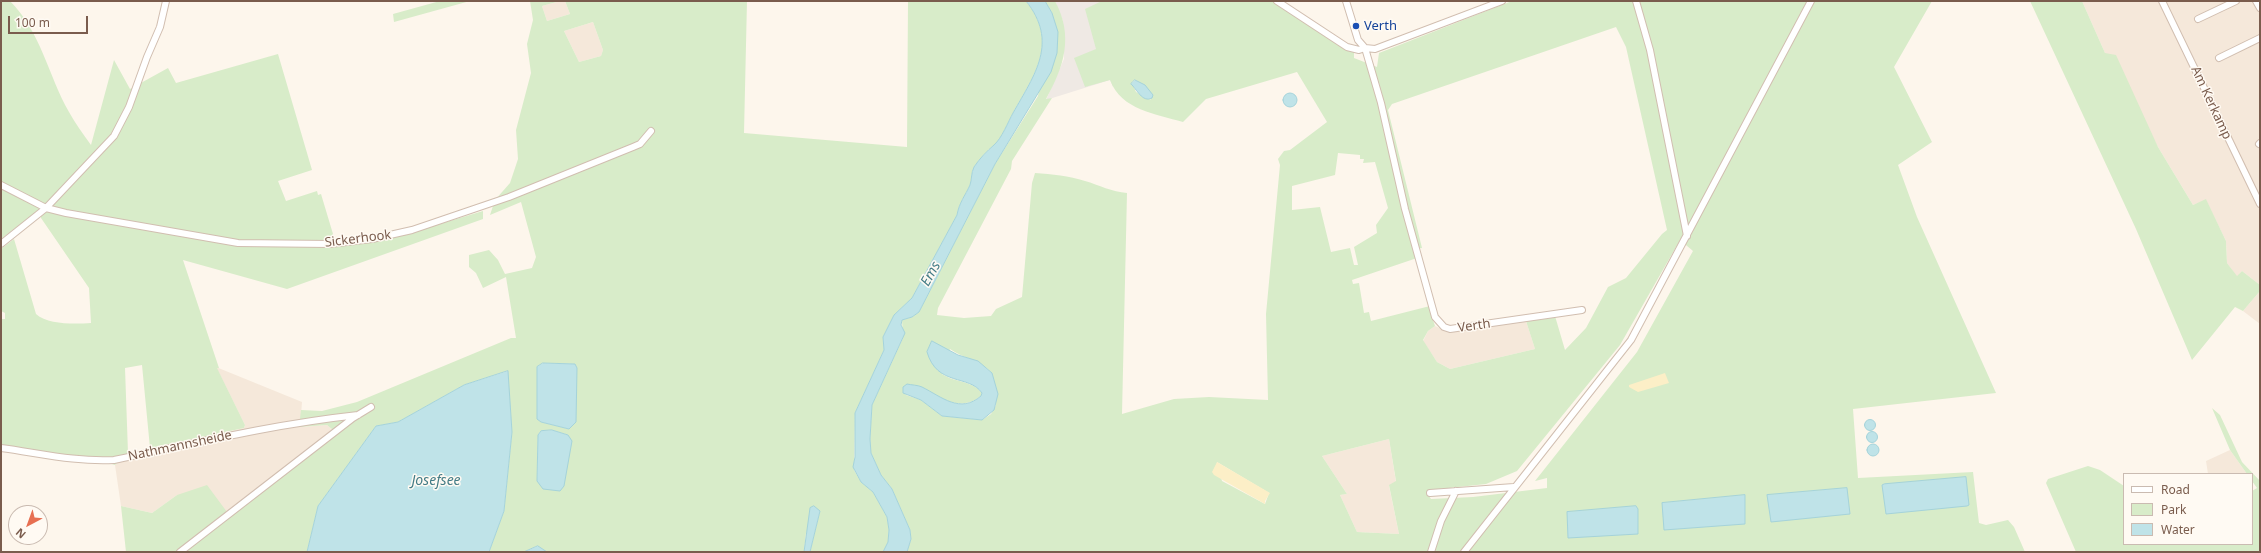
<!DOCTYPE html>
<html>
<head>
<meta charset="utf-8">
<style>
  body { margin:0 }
  #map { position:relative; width:2261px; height:553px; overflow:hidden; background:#fdf6ec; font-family:"Noto Sans",sans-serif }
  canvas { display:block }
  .frame { position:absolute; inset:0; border:2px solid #7a5c4d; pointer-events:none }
  .legend { position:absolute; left:2123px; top:473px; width:130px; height:72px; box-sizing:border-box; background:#fffaf3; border:1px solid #cabbb1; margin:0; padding:5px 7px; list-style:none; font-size:12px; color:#7a5c4d }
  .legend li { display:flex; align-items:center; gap:8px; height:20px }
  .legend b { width:20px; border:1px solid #cabbb1 }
  .north { position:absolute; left:8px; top:505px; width:40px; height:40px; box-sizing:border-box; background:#fffaf3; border:1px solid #cabbb1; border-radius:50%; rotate:221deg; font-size:11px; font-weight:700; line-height:16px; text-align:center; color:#7a5c4d }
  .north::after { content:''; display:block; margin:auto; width:14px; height:18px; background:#e76f51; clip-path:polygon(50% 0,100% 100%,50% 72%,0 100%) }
  .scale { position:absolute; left:8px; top:16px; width:80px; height:18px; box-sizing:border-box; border:2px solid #7a5c4d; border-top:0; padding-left:5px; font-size:12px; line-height:14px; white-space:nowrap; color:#7a5c4d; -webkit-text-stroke:3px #fffaf3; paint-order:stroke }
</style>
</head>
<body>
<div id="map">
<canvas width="2261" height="553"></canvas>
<div class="frame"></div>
<ul class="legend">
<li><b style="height:5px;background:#fff"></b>Road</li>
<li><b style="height:11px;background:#d8ecc9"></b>Park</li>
<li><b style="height:11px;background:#bfe3e8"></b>Water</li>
</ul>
<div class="north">N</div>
<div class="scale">100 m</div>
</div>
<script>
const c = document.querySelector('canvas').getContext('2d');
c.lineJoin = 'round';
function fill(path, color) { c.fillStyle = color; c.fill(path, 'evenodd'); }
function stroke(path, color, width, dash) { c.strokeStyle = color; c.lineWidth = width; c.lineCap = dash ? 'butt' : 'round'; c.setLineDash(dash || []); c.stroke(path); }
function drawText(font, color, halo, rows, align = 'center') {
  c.font = font + ' "Noto Sans",sans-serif'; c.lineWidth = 3; c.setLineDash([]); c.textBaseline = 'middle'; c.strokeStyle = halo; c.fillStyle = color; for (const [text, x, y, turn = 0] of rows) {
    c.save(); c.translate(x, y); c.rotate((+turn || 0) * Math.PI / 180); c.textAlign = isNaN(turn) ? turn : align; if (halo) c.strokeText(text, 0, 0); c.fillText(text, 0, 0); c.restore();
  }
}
fill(new Path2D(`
  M560 1H565L570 14 547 21 542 6Z
  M2082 1H2260V285L2242 271 2237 277 2227 263 2226 241 2206 200 2193 205 2158 147 2105 53Z
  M593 22 603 50 601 56 579 62 564 31Z
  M2260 291V324L2243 311Z
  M1526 321 1535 349 1450 369 1437 362 1423 341 1428 331 1435 326 1446 331Z
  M216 367 302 402 300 427 327 425 333 430 227 512 177 495 152 513 121 506 115 465 128 453 244 428 245 425Z
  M1389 439 1396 482 1389 486 1399 534 1357 532 1340 495 1347 494 1322 456Z
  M2230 450 2247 474H2208L2206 461Z`), '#f5e8da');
fill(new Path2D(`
  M1055 1H1109L1115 85 1113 87 1110 80 1046 100 1064 59 1063 21Z`), '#efe9e4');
fill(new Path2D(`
  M1 1H10C41 32 48 75 69 112 75 123 83 134 91 145L114 60 130 89 168 68 176 83 278 54 312 170 278 181 286 201 317 191 318 195 321 194 333 234 329 241 285 243 287 247 338 246 390 239 483 211V219L287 289 183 260 219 368H217L245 425 244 428 150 448 142 365 125 368 128 453 115 465 97 460 1 446V319H5V313L1 311V249L14 239 36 314C48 325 75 324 91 323L89 288 41 218 40 209 1 239Z
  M440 1H470L394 22 393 14Z
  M530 1H560L542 6 547 21 570 14 565 1H747L744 133 907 147 908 1H1026C1059 42 1035 74 1013 113 1008 122 1002 138 995 144 987 151 980 158 974 167 971 173 972 179 970 185 965 196 959 203 957 215L912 298 894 315 883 337 884 350 855 413 854 470 861 482 873 492 887 517 889 530 888 542 883 552H810L820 511 806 533 804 552H547L537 546 524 552H489L504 511 512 432 507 371 464 385 398 422 376 426 318 506 307 552H126L121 506 152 513 177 495 207 485 227 512 333 430 327 425 299 427 301 410 322 411 357 402 511 338H516L506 277 483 288 476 273 469 267V255L489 250 498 260 505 274 532 268 536 257 521 202 490 215 495 200 510 183 518 159 516 130 531 73 527 44 533 20ZM593 22 603 50 601 56 579 62 564 31ZM543 363 574 364 569 429 541 422 537 367ZM552 430 568 435 537 481 538 435 541 431Z
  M1045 1H1055C1074 36 1064 67 1046 99L1052 98 1012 161 1011 169 938 308 937 315 964 318 991 316 996 309 1022 297 1032 183 1035 173C1052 174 1069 176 1085 181 1099 185 1112 192 1127 193L1122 414 1174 399 1209 397 1268 400 1266 314 1280 165 1278 159 1284 151 1290 150 1327 122 1297 72 1206 99 1183 122C1156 114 1121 110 1110 80L1085 87 1074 58 1096 49 1085 9 1102 1H1277L1354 49V58L1377 67 1379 53 1512 1H1932L1894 67 1932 142 1898 165 1917 217 1996 393 1853 409 1858 478 1973 472 1979 523 1986 525 2008 520 2014 527 2025 552H907L911 539 910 530 892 489 881 475 871 453 870 439 872 405 903 338 902 320 912 317 919 312 995 164 1038 96 1052 13ZM1616 27 1626 47 1667 230 1662 234 1626 278 1608 287 1586 328 1565 350 1555 316 1526 321 1535 349 1450 369 1437 362 1423 340 1428 331 1435 326 1430 311V306L1371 321 1369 312 1364 313 1359 283 1353 284 1352 280 1417 258 1414 249 1422 248 1388 110 1392 104ZM1135 80 1138 82 1151 100 1136 92 1132 82ZM1338 153 1360 155V159H1364L1363 163 1375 162 1388 208 1376 225 1377 233 1354 247 1358 265H1354L1350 248 1331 252 1320 207 1292 210V186L1335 175ZM1680 240 1693 251 1637 352 1535 481 1547 478V488L1473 497 1431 499 1427 493 1430 490 1486 484 1517 471 1620 345ZM950 349C964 359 978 359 992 373L996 405 991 414 982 420 942 416 921 400 906 395 904 391 918 386C938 397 959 413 981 396L982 393C972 380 955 383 942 374ZM1389 439 1396 481 1389 485 1399 534 1357 532 1340 495 1347 494 1322 456ZM1217 462 1269 493 1265 504 1222 481Z
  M2030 1H2082L2105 53 2116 55 2158 147 2193 205 2206 199 2226 241 2227 263 2237 276 2242 271 2260 285V291L2243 311 2235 307 2192 360 2136 229Z
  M2212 408 2220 415 2242 462 2260 481V552H2076L2046 483 2048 479 2088 466 2100 470 2124 486V544H2252V491L2257 488 2252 481V474H2247L2230 450Z`), '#d8ecc9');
fill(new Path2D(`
  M1665 373 1669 383 1638 392 1629 387V385Z
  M1217 462 1270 493 1265 501V504L1214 475 1212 472Z`), '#fcefc7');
const water = new Path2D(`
  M1026 1H1045L1052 13 1058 32 1057 53 1051 72 995 164 919 312 912 317 902 320 901 325 905 333 872 405 870 439 871 453 881 475 892 489 910 530 911 539 907 552H883L888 542 889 530 887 517 873 492 861 482 853 467 855 457V413L884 350 883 337 894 315 912 298 957 215C959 203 965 196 970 185 972 179 971 173 974 167 980 158 987 151 994 145 1002 138 1008 122 1013 113 1035 74 1059 42 1026 1Z
  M1135 80 1145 85 1153 95 1152 98C1142 103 1137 89 1131 84Z
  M1283 100a7 7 0 1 1 14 0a7 7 0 1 1-14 0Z
  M932 341 958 355 978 361 992 373 998 394 994 410 982 420 942 416 921 400 903 393V387L907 384C911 385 918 385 922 387 942 397 960 414 981 396L982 393C969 374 937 387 927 352Z
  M543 363 575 364 577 368 576 422 569 429 541 422 537 419V367Z
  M508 371 512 432 504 511 489 552H307L318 506 376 426 398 422 464 385Z
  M1864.5 425a5.5 5.5 0 1 1 11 0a5.5 5.5 0 1 1-11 0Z
  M552 430 568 435 572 441 564 486 560 491 543 489 537 481 538 435 541 431Z
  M1866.5 437a5.5 5.5 0 1 1 11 0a5.5 5.5 0 1 1-11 0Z
  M1867 450a6 6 0 1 1 12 0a6 6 0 1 1-12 0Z
  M1966 477 1969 505 1967 506 1886 514 1882 485 1884 484Z
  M1847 488 1850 514 1771 522 1767 495Z
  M1745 495V524L1664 530 1662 503Z
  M814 506 820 511 810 552H804L810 508Z
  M1636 506 1638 509V534L1568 538 1567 512Z
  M538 546 547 552H524Z`);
fill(water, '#bfe3e8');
stroke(water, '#a5d3da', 1);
const minor = new Path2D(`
  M1277 1 1347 47 1359 50 1365 48
  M1346 1 1358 40 1365 48 1381 103 1405 209 1435 317 1444 327 1450 329 1582 310
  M1636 1 1650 50 1687 236
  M2162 1 2260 204
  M2256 1 2260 8
  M2198 19 2236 1
  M1365 48 1375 49 1502 1
  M2219 58 2260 38
  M2259 144 2260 143
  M1 185 46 208 66 213 238 243 330 244 372 239 412 230 509 197 633 147 640 144 651 131
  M1 244 46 208 114 136 129 107 147 57 160 27 166 1
  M1 448C39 453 75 462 114 460 195 443 275 424 358 415
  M1430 493 1514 487
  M180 552 353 418 371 407
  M1431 552 1441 521 1456 491
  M1464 552 1631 340 1811 1`);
stroke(minor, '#d1beb0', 8);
stroke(minor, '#fff', 6);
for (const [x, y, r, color] of [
  [1356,26,4,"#1a4fb4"]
]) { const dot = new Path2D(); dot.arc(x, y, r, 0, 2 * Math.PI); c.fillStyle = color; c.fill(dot); stroke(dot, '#fffaf3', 1.5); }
drawText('13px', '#164399', '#fffaf3', [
  ["Verth",1364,26]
], 'left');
drawText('13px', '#7a5c4d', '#fffaf3', [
  ["Am Kerkamp",2211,103,65],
  ["Sickerhook",358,239,-7],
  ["Verth",1474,326,-8],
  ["Nathmannsheide",180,446,-12]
]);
drawText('italic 14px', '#437c86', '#fffaf3', [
  ["Ems",931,274,-61],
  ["Josefsee",436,481]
]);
</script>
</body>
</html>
